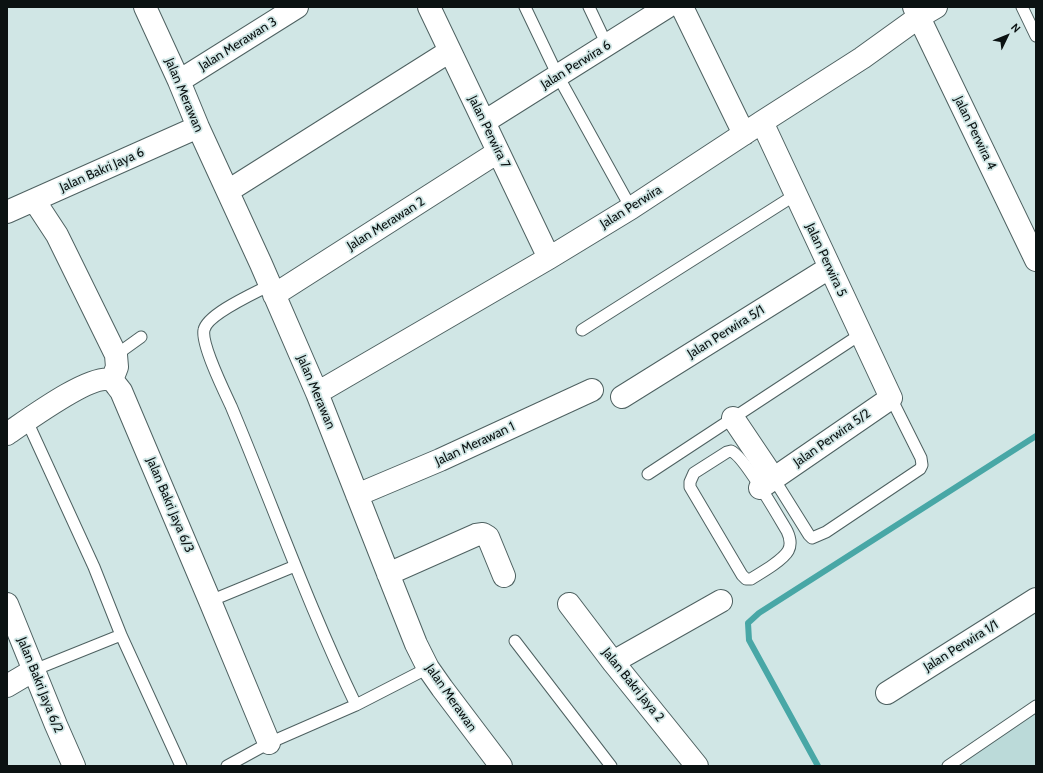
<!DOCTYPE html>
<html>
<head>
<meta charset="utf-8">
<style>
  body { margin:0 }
  #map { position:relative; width:1043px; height:773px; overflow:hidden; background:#d0e6e5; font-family:Cabin,sans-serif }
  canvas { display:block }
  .frame { position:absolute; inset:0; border:8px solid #0b1212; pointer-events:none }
  .north { position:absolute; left:987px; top:16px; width:40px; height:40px; -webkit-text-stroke:3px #d0e6e5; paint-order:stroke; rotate:47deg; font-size:11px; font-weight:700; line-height:16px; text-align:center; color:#0b1212 }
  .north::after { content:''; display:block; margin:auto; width:14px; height:18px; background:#0b1212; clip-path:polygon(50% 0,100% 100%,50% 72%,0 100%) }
</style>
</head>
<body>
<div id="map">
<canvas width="1043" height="773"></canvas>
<div class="frame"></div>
<div class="north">N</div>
</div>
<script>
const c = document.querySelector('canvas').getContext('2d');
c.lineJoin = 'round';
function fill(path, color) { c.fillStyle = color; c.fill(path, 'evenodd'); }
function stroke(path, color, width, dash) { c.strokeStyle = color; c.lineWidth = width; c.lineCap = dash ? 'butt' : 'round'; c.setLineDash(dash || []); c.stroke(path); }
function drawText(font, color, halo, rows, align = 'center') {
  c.font = font + ' Cabin,sans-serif'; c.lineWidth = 3.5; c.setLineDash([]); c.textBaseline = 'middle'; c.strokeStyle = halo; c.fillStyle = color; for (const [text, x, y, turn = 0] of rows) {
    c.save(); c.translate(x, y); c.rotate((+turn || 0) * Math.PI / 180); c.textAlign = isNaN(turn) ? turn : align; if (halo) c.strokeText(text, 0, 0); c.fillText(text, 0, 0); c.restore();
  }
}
fill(new Path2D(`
  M1036 700V766H939Z`), '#bbdad9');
stroke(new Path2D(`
  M818 766 749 640 748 623 759 613 1036 436`), '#48a7a6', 6);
const lane = new Path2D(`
  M525 7 558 76 631 208
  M589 7 607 45
  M1022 7 1036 36
  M270 285C255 293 207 314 204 330 201 344 224 391 231 406 273 506 309 608 356 705
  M582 330 795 195
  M116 355 141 337
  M27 421 94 567 121 635 181 766
  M731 451C744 456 778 516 787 531 795 548 787 555 773 565 766 570 759 574 751 579H746L742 575 690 487V482L694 473 727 452Z
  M648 474 861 334
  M774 479 809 535 812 538 826 532 920 469 922 465 921 458 891 398
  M210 601 295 566
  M515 641 611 766
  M34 670 121 635
  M227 766 269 743 356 705 428 668
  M948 766 1036 706`);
const street = new Path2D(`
  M145 7 179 81 198 127 261 264 317 393 393 586 416 644 428 668 442 688 501 766
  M429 7 549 258
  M682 7 744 134
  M914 7 1036 260
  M179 81 297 7
  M484 122 667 7
  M228 191 450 51
  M34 200 57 235 116 355 117 367 112 380
  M7 212 198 127
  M274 295 498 152
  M317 393 549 258 631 208 762 122 862 58 919 17 936 7
  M622 397 829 268
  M733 418 774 479
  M7 434C25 422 91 373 111 380 115 382 118 388 121 391L210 601 269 743
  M760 488 891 398 762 122
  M357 495 440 460 592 390
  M388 574 476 535 483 534 488 537 504 576
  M7 604 56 725 74 766
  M569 604 613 662 697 766
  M613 662 721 601
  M7 686 34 670
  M887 693 1036 599`);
stroke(lane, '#4e6161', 13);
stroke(street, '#4e6161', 24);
stroke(lane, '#fff', 11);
stroke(street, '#fff', 22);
drawText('13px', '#0b1212', '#d0e6e5', [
  ["Jalan Merawan 3",238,44,-32],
  ["Jalan Perwira 6",576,65,-32],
  ["Jalan Merawan",184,95,67],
  ["Jalan Perwira 7",489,132,64],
  ["Jalan Perwira 4",975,133,64],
  ["Jalan Bakri Jaya 6",102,170,-24],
  ["Jalan Perwira",631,207,-32],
  ["Jalan Merawan 2",386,224,-32],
  ["Jalan Perwira 5",826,260,65],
  ["Jalan Perwira 5/1",726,332,-32],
  ["Jalan Merawan",316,392,67],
  ["Jalan Perwira 5/2",832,438,-35],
  ["Jalan Merawan 1",475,444,-25],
  ["Jalan Bakri Jaya 6/3",170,505,67],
  ["Jalan Perwira 1/1",961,646,-32],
  ["Jalan Bakri Jaya 6/2",40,685,68],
  ["Jalan Bakri Jaya 2",633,685,51],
  ["Jalan Merawan",451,698,55]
]);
</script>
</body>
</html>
